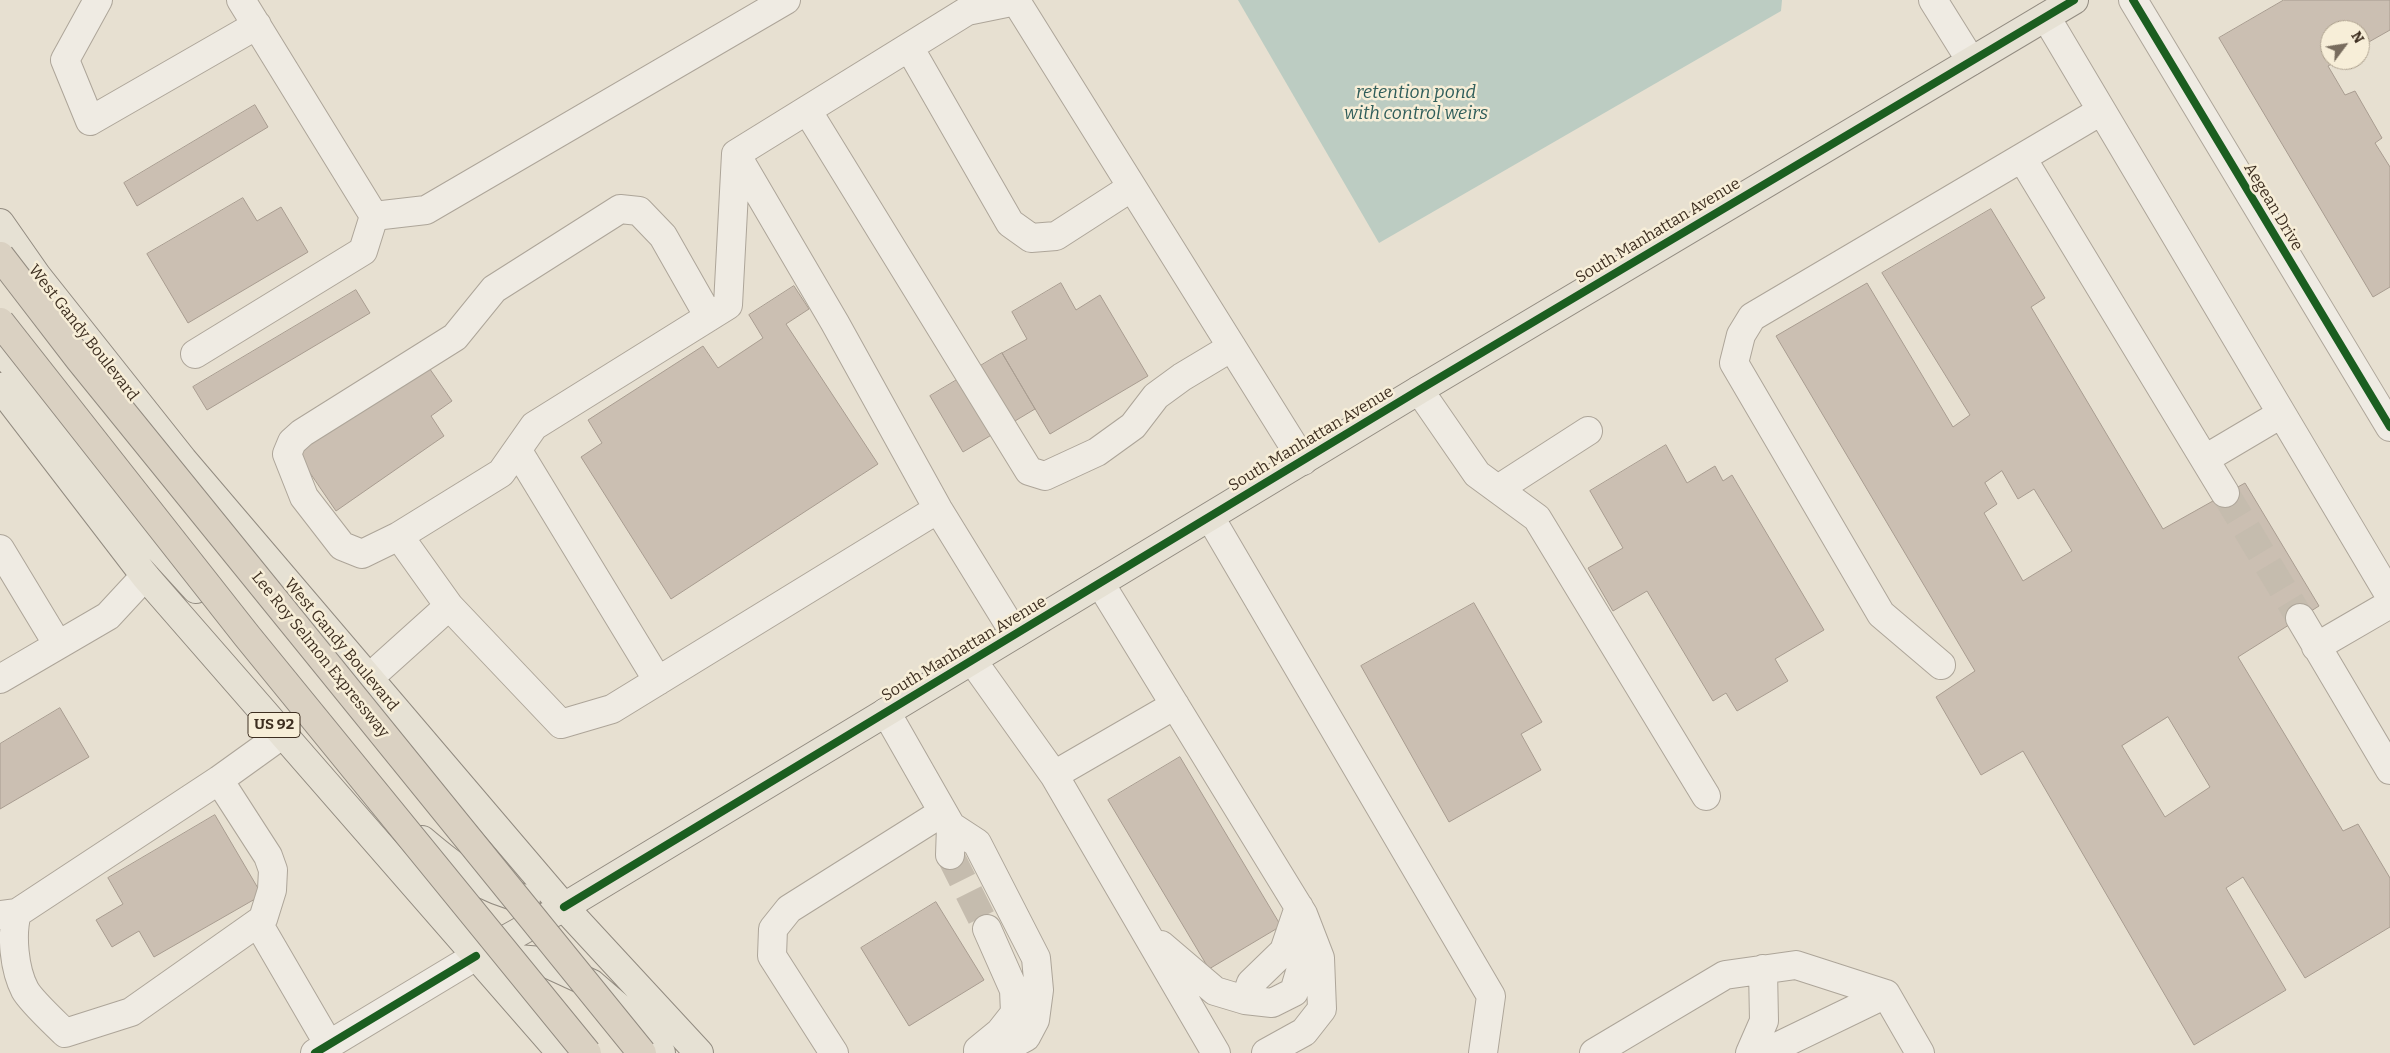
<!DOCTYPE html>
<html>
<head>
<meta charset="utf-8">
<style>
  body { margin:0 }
  #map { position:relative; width:2390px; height:1053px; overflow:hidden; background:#e7e0d1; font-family:Bitter,serif }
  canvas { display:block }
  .north { position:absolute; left:2320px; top:20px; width:50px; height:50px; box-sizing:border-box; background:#f7eed8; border:1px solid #ada18e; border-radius:50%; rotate:59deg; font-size:14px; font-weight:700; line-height:20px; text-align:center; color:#3d2e20 }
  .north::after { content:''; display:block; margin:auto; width:18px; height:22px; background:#786c5e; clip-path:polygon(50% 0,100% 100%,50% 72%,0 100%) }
</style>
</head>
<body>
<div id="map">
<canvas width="2390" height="1053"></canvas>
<div class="north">N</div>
</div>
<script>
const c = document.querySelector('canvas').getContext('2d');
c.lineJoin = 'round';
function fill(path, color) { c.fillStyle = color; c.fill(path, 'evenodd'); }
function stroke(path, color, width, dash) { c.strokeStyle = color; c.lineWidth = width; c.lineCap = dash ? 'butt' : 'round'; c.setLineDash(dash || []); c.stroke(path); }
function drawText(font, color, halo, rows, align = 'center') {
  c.font = font + ' Bitter,serif'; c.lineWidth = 5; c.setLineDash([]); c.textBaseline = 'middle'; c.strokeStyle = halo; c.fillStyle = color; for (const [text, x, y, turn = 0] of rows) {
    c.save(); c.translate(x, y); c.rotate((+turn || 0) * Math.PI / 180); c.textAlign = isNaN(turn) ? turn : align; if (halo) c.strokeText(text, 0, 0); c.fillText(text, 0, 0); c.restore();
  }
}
fill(new Path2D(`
  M1238 0H1782L1781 11 1379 243Z`), '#bcccc2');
const building = new Path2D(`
  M2284 0H2390V30L2360 47V30H2330V60H2339L2328 66 2345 95 2355 91 2382 138 2375 143 2390 167V287L2373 297 2219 38Z
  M255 105 268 127 137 206 124 183Z
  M243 198 257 221 281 207 308 252 188 323 147 254Z
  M1991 209 2045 298 2031 307 2163 529 2245 483 2319 606 2238 657 2343 831 2358 824 2390 878V927L2305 978 2243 877 2226 888 2286 990 2194 1045 2023 751 1981 775 1936 697 1975 671 1776 336 1867 283 1953 427 1970 415 1882 273ZM2002 471 2018 499 2034 489 2072 551 2023 581 1984 513 1997 504 1985 483ZM2168 717 2210 787 2165 817 2122 746Z
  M1061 283 1076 310 1100 295 1148 376 1050 434 1002 353 1027 339 1012 312Z
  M794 286 809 309 786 324 878 464 671 599 581 457 602 443 588 420 703 346 718 368 763 338 749 315Z
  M356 290 370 313 207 410 193 387Z
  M1002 353 1035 409 963 452 930 396Z
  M425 362 452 401 431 416 444 436 336 511 295 451Z
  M1666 445 1687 483 1715 466 1723 481 1732 475 1824 630 1775 659 1788 681 1737 711 1726 693 1713 701 1647 591 1613 611 1588 568 1623 548 1590 491Z
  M1474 603 1542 722 1521 734 1541 770 1449 822 1361 666Z
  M60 708 89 757 0 809V744Z
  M1180 757 1281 926 1209 969 1108 800Z
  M215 815 262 895 154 957 139 931 112 947 96 920 123 904 108 878Z
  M936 902 984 980 909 1026 861 948Z`);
fill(building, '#cbbfb2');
stroke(building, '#a89c90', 1);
stroke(new Path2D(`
  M2225 493 2300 618
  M950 855 987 929`), '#c5bcae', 28, [28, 14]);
const minor = new Path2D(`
  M98 0 65 60 90 121 257 25
  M241 0 374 216 426 210 786 0
  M1933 0 1971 61
  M2133 0 2390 427
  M2046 17 2390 596
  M909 47 1010 223 1031 238 1056 236 1132 187
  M807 110 1029 471 1045 476 1097 452 1133 426 1156 396 1182 377 1232 347
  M736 154 835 323 938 509 1015 634
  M2022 158 2225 493
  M195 354 363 251 374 216
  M1419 390 1477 474 1537 518 1706 796
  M518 451 658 681
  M2205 459 2281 414
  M1498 489 1588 431
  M938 509 612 709 561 724 449 606 399 536 501 473 534 426 728 305 736 154 967 11 1016 1 1303 461
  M1210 517 1491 996 1483 1053
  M399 536 362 554 342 546 304 497 287 454 292 442 302 433 455 337 494 289 620 209 639 211 663 236 709 317
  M0 549 58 645
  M1100 583 1303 914 1320 958 1322 1009 1304 1032 1266 1053
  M2300 618 2390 770
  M2316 647 2390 604
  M972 660 1054 775 1216 1053
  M1941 665 1881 614 1734 363 1741 335 1752 317 2101 111
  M369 678 449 606
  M0 679 108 616 145 576
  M886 712 951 826 977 843 1036 958 1039 990 1035 1020 1026 1037 1013 1044 978 1053
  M1054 775 1175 705
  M219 780 283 734
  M950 855 951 826
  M0 915 17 913 219 780 268 856 273 870 272 890 263 919 131 1012 65 1033C55 1023 31 1001 25 990 14 969 11 934 17 913
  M258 923 329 1045
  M1161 945 1215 991 1245 1000 1251 983 1284 951 1299 907
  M1245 1000 1272 1003 1294 992 1311 935
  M978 1050 1000 1032 1015 1013 1014 990 987 929
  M315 1053 476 956
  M834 1053 772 956 773 929 789 909 943 812
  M1594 1053 1725 975 1796 965 1886 994 1920 1053
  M1750 1053 1764 1021 1763 969
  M1764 1053 1886 994`);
const major = new Path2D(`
  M0 223 37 276 183 460 564 907 699 1053
  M0 348 144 532 196 589
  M0 387 145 576 561 1053
  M422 840C455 868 483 890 526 899
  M476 956 564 907 1419 390 2074 0
  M492 957 542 961 592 984 630 1017 661 1053`);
stroke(minor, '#ada599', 30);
stroke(major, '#928b80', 30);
stroke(minor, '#efebe3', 28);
stroke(major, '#e6e1d4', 28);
const highwayBridge = new Path2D(`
  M0 256 80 360 642 1053
  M0 322 247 636 587 1053`);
stroke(highwayBridge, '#928b80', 30, []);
stroke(highwayBridge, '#dad1c2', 28);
stroke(new Path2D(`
  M2133 0 2390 427
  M564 907 1419 390 2074 0
  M315 1053 476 956`), '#1b5e20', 8);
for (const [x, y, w] of [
  [274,725,52]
]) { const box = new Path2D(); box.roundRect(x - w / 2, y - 12.5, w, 25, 4); c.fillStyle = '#f7eed8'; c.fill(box); stroke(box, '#3d2e20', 1); }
drawText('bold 15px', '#3d2e20', null, [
  ["US 92",274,725]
]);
drawText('16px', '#3d2e20', '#f7eed8', [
  ["Aegean Drive",2273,207,59],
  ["South Manhattan Avenue",1658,231,-31],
  ["West Gandy Boulevard",83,333,52],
  ["South Manhattan Avenue",1311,439,-31],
  ["West Gandy Boulevard",341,645,50],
  ["South Manhattan Avenue",964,649,-31],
  ["Lee Roy Selmon Expressway",320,655,51]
]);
drawText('italic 18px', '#2f5d5a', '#f7eed8', [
  ["retention pond",1416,93],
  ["with control weirs",1416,114]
]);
</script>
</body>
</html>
